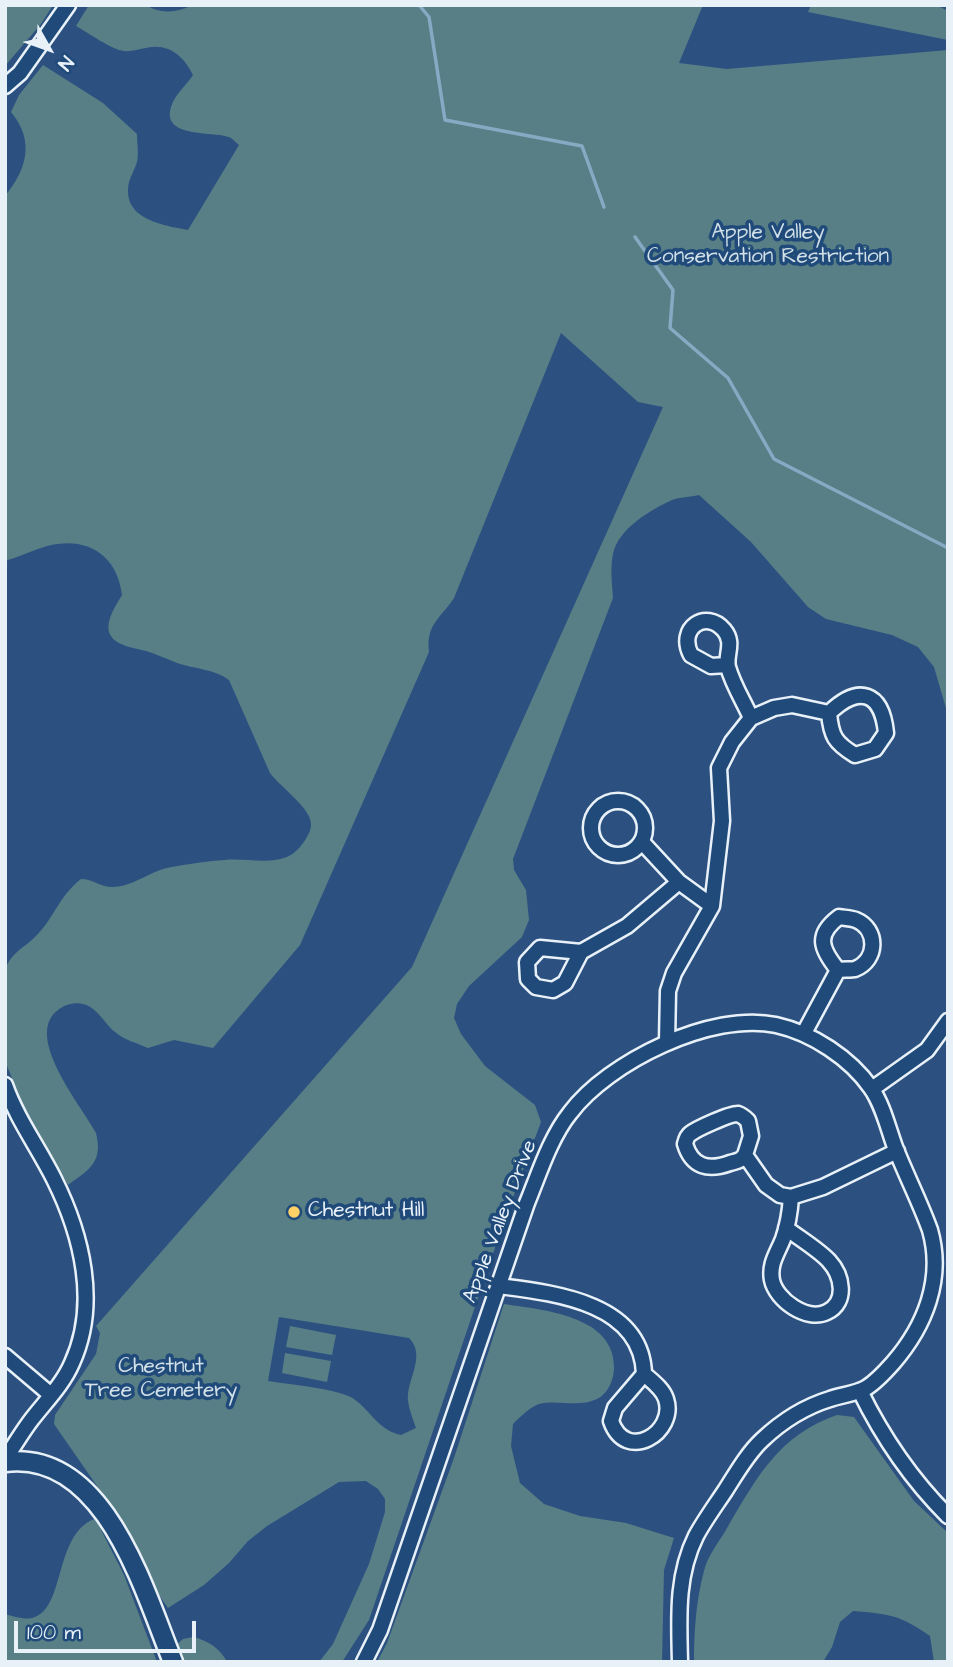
<!DOCTYPE html>
<html>
<head>
<meta charset="utf-8">
<style>
  body { margin:0 }
  #map { position:relative; width:953px; height:1667px; overflow:hidden; background:#2c5180; font-family:"Architects Daughter",sans-serif }
  canvas { display:block }
  .frame { position:absolute; inset:0; border:7px solid #e8f1f8; pointer-events:none }
  .north { position:absolute; left:14px; top:14px; width:70px; height:70px; -webkit-text-stroke:5px #1f4a7a; paint-order:stroke; rotate:130deg; font-size:19px; font-weight:700; line-height:28px; text-align:center; color:#e8f1f8 }
  .north::after { content:''; display:block; margin:auto; width:24px; height:32px; background:#e8f1f8; clip-path:polygon(50% 0,100% 100%,50% 72%,0 100%) }
  .scale { position:absolute; left:14px; top:1621px; width:182px; height:32px; box-sizing:border-box; border:4px solid #e8f1f8; border-top:0; padding-left:9px; font-size:21px; line-height:24px; white-space:nowrap; color:#e8f1f8; -webkit-text-stroke:5px #1f4a7a; paint-order:stroke }
</style>
</head>
<body>
<div id="map">
<canvas width="953" height="1667"></canvas>
<div class="frame"></div>
<div class="north">N</div>
<div class="scale">100 m</div>
</div>
<script>
const c = document.querySelector('canvas').getContext('2d');
c.lineJoin = 'round';
function fill(path, color) { c.fillStyle = color; c.fill(path, 'evenodd'); }
function stroke(path, color, width, dash) { c.strokeStyle = color; c.lineWidth = width; c.lineCap = dash ? 'butt' : 'round'; c.setLineDash(dash || []); c.stroke(path); }
function drawText(font, color, halo, rows, align = 'center') {
  c.font = font + ' "Architects Daughter",sans-serif'; c.lineWidth = 7; c.setLineDash([]); c.textBaseline = 'middle'; c.strokeStyle = halo; c.fillStyle = color; for (const [text, x, y, turn = 0] of rows) {
    c.save(); c.translate(x, y); c.rotate((+turn || 0) * Math.PI / 180); c.textAlign = isNaN(turn) ? turn : align; if (halo) c.strokeText(text, 0, 0); c.fillText(text, 0, 0); c.restore();
  }
}
fill(new Path2D(`
  M5 5H53L41 24 5 66Z
  M89 5H146C159 14 178 13 192 5H703L679 63 727 69 948 50V715L934 667 918 647 892 635 826 619 808 607 751 542 699 495C690 497 680 497 672 500 650 510 618 529 613 554 610 568 612 583 613 598L513 859 514 870 526 890 529 920 522 937 469 986 457 1004 454 1018 461 1034 485 1066 535 1105 541 1122 502 1227 369 1620 342 1662H319L333 1644 369 1564 385 1512V1499L378 1489 366 1481 339 1482 267 1526 248 1541 229 1563 204 1585 168 1608 156 1591 122 1522 54 1424 55 1415 96 1354 100 1333 96 1326 412 967 663 407 638 402 561 333 454 598C440 619 426 624 429 652L300 945 213 1048 174 1040 148 1048C137 1043 124 1040 115 1032 104 1023 98 1008 83 1004 75 1002 64 1005 58 1010 23 1036 81 1105 96 1133 103 1162 90 1169 68 1185L23 1105 5 1061 7 965C14 951 25 947 35 937 53 920 59 896 81 879 93 879 100 887 112 887 134 887 150 870 172 867 189 864 208 861 225 860 245 858 270 865 289 856 298 852 310 836 311 826 313 809 280 787 270 773L229 680C214 669 195 669 177 663 167 659 156 654 146 651 135 648 117 646 111 636 103 624 116 605 122 595 117 554 86 536 47 546 33 550 19 557 5 561V196C27 169 35 141 11 112L19 95 43 65 103 103 137 134C137 143 139 154 137 162 135 169 131 175 129 182 121 219 162 225 188 230L239 145C236 143 234 140 231 138 217 130 161 140 171 107 175 94 186 86 193 75 183 55 168 43 146 48 139 49 131 52 124 51 112 50 87 32 76 26ZM279 1317 409 1338C427 1356 406 1380 408 1401 409 1410 413 1419 416 1428L401 1435C378 1430 372 1412 354 1399 341 1389 287 1384 268 1381Z
  M811 5H936L948 11V40L808 12Z
  M504 1304C542 1310 615 1315 614 1368 614 1379 608 1394 597 1399 578 1408 558 1399 539 1404 530 1407 520 1417 513 1424L511 1446 520 1483 544 1504 580 1516 626 1523 674 1538 664 1570 662 1662H377L387 1643 454 1458Z
  M290 1326 336 1335 332 1355 286 1347Z
  M285 1353 331 1361 327 1382 282 1373Z
  M837 1415 854 1417 914 1501 948 1533V1662H934L930 1636C900 1615 890 1614 853 1611L840 1622 832 1647 823 1662H694C694 1631 696 1601 704 1571 707 1556 720 1541 727 1528 757 1477 779 1435 837 1415Z
  M94 1519 97 1522 124 1575 157 1662H5V1614C13 1616 24 1620 32 1618 66 1610 53 1536 94 1519Z
  M194 1637C208 1641 220 1648 227 1662H183L175 1646 183 1639Z`), '#587f86');
stroke(new Path2D(`
  M419 5 429 17 445 120 582 146 604 207
  M635 237 673 290 670 328 728 378 774 459 948 548`), '#86aac3', 3.5);
const minor = new Path2D(`
  M5 86 20 73 68 5
  M727 665 711 666 691 655C677 628 706 609 724 630 735 643 725 655 728 667 733 685 744 702 751 718
  M591 828a27 27 0 1 1 54 0a27 27 0 1 1-54 0Z
  M679 882 712 906 722 821 719 768 732 742 751 718 774 708 792 705 829 713C859 684 882 692 886 733L875 749 855 755C835 743 831 736 829 713
  M581 952 540 948 527 962 528 979 536 987 553 990 565 983 581 952 627 926 679 882 642 842
  M804 1033 838 970C821 949 815 935 839 917 844 918 851 918 856 920 878 929 878 960 855 969 851 970 843 969 838 970
  M667 1042 668 991 674 973 712 906
  M5 1085C17 1119 38 1147 54 1179 82 1235 99 1304 72 1363 63 1384 46 1401 32 1419 22 1432 14 1446 5 1459
  M872 1089 927 1050 948 1021
  M745 1155C741 1161 737 1161 730 1163 708 1171 692 1167 685 1144 686 1140 687 1136 690 1134 696 1129 731 1113 738 1114 741 1115 746 1119 748 1121L751 1136 745 1155 766 1185 780 1195 791 1197 823 1187 897 1151
  M786 1228C799 1238 819 1250 829 1261 842 1275 848 1302 827 1312 807 1322 776 1300 772 1280 769 1264 777 1254 783 1239 788 1225 790 1212 791 1197
  M499 1286C553 1293 642 1302 644 1374L615 1408 611 1421C626 1464 677 1432 666 1399 663 1389 652 1381 644 1374
  M5 1356 51 1395
  M860 1391C883 1438 911 1479 948 1516
  M364 1662 380 1630 527 1203C539 1174 550 1138 570 1113 608 1062 712 1011 776 1025 812 1033 850 1058 871 1088 883 1105 888 1128 895 1147 906 1175 920 1202 930 1230 944 1279 925 1326 893 1363 885 1372 876 1382 866 1388 855 1394 842 1395 830 1399 804 1407 782 1421 762 1440 747 1454 736 1474 725 1491 715 1506 704 1521 696 1536 676 1576 679 1619 680 1662`);
const tertiary = new Path2D(`
  M5 1462C105 1449 144 1591 173 1662`);
stroke(minor, '#e8f1f8', 19);
stroke(tertiary, '#e8f1f8', 23);
stroke(minor, '#1f4a7a', 14);
stroke(tertiary, '#1f4a7a', 18);
for (const [x, y, r, color] of [
  [294,1212,7,"#ffd166"]
]) { const dot = new Path2D(); dot.arc(x, y, r, 0, 2 * Math.PI); c.fillStyle = color; c.fill(dot); stroke(dot, '#1f4a7a', 2.5); }
drawText('21px', '#d2e0e7', '#1f4a7a', [
  ["Apple Valley",768,234],
  ["Conservation Restriction",768,258],
  ["Chestnut",161,1368],
  ["Tree Cemetery",161,1392]
]);
drawText('21px', '#e8f1f8', '#1f4a7a', [
  ["Chestnut Hill",308,1212]
], 'left');
drawText('21px', '#e8f1f8', '#1f4a7a', [
  ["Apple Valley Drive",501,1222,-69]
]);
</script>
</body>
</html>
